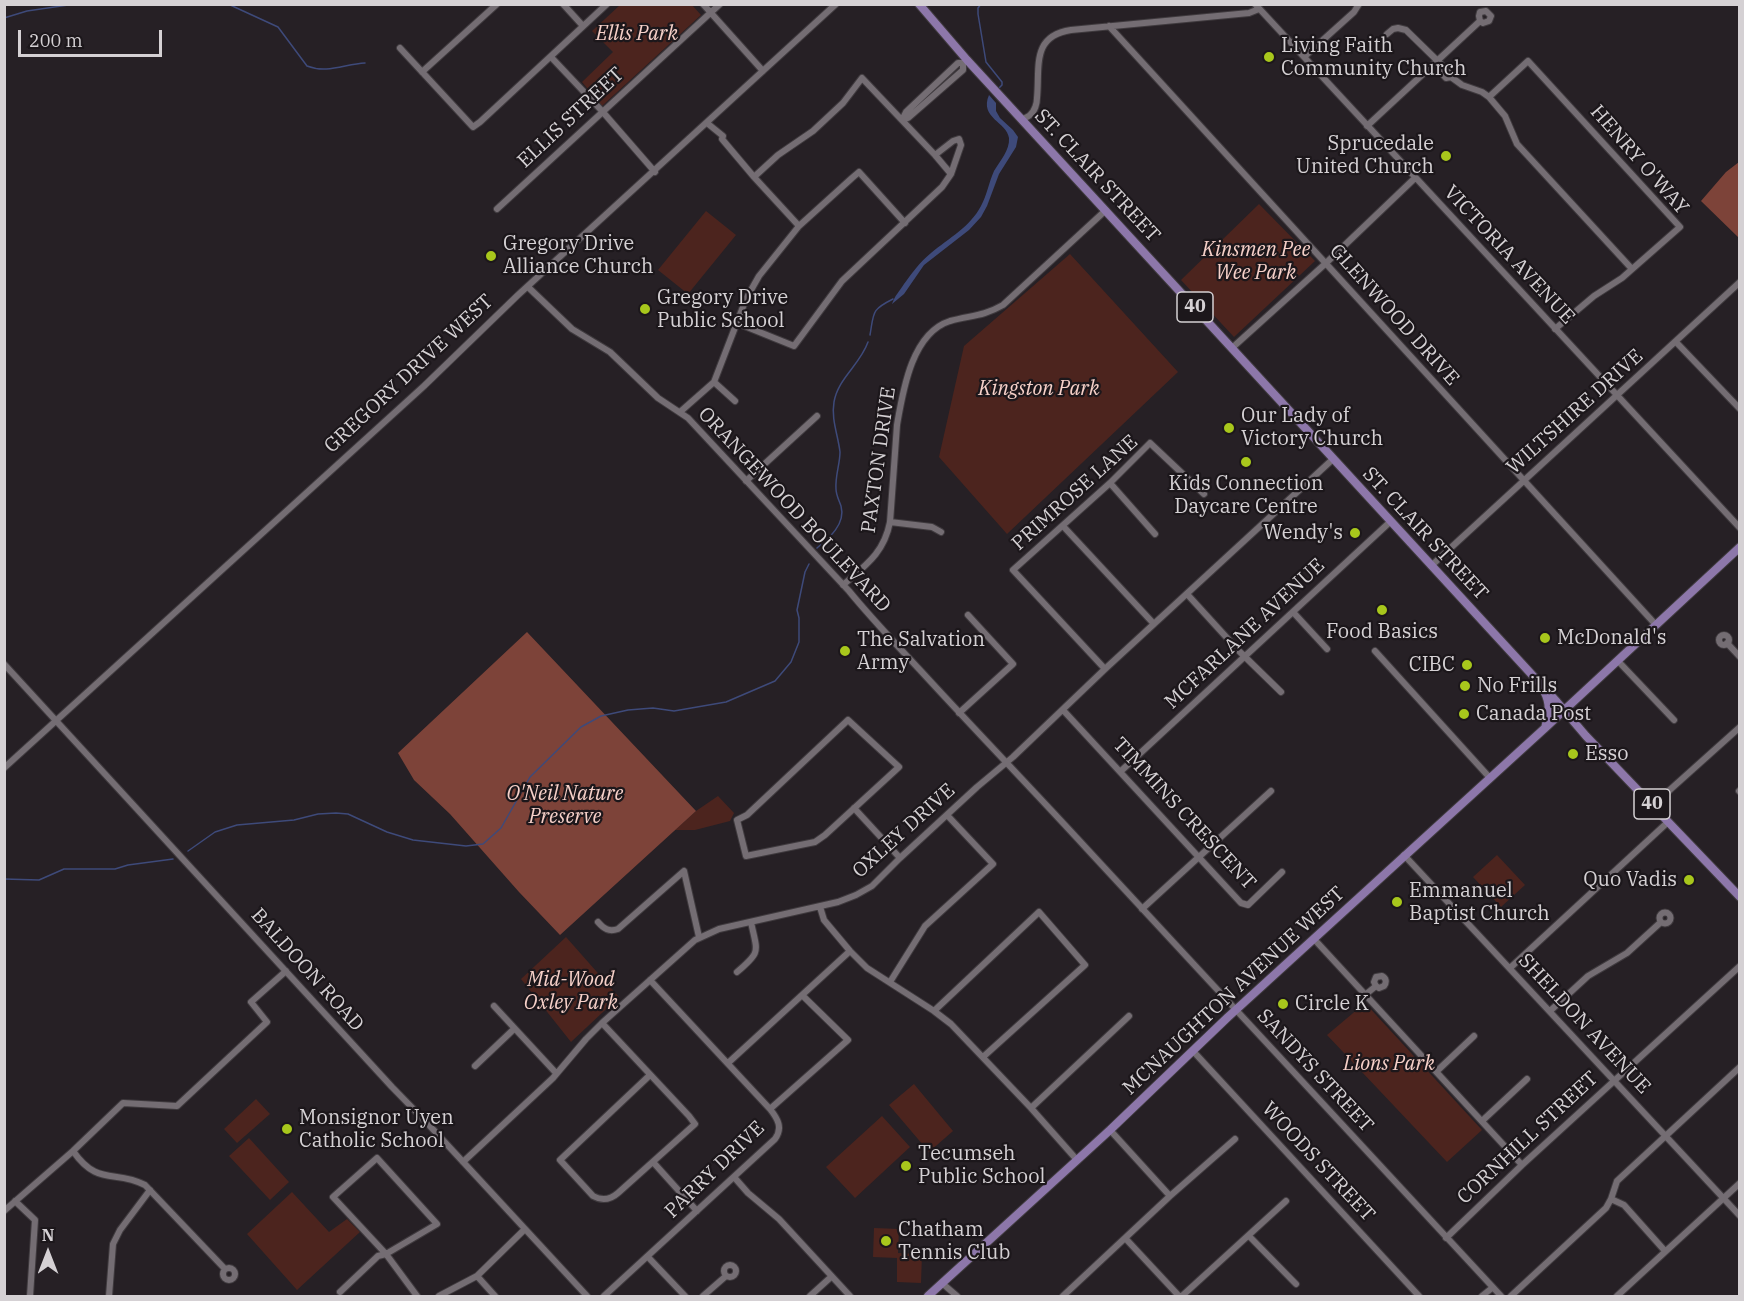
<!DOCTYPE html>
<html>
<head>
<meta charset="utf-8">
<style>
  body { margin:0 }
  #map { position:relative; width:1744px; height:1301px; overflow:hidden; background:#262025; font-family:"IBM Plex Serif",serif }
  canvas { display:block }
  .frame { position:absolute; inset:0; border:6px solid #d5d1d4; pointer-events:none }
  .north { position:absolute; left:18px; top:1223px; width:60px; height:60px; -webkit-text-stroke:4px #1c171b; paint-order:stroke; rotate:0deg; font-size:16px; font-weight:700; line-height:24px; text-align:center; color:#d5d1d4 }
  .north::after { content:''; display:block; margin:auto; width:21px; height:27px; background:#d5d1d4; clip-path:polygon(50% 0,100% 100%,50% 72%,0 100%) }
  .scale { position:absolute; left:18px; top:30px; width:144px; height:27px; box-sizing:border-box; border:3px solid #d5d1d4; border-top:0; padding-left:8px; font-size:18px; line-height:21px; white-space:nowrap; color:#d5d1d4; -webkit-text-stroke:4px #1c171b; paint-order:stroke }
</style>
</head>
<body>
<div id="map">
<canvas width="1744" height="1301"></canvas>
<div class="frame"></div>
<div class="north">N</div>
<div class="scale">200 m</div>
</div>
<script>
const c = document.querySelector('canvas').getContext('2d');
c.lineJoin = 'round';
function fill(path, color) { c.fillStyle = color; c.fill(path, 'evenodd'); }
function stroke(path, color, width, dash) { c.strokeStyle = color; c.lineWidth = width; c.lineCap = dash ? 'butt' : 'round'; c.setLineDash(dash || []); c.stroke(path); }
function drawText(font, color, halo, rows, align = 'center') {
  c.font = font + ' "IBM Plex Serif",serif'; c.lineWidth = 4.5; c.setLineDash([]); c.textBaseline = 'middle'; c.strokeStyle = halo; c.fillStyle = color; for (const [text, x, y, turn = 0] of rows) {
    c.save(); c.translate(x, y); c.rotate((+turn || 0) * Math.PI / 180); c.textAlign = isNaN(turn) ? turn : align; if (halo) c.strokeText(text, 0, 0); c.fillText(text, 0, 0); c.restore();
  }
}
fill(new Path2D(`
  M620 5H692L701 15 602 106 582 82 613 52 592 31Z
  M1259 204 1315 261 1234 337 1181 280Z
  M706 211 736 235 688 294 658 270Z
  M1070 254 1178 372 1007 534 939 457 964 346Z
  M718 796 734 813 730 821 695 830H675L696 811Z
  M1497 855 1525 885 1501 907 1473 877Z
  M566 937 619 997 571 1042 521 979Z
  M1365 1003 1482 1130 1447 1162 1327 1035Z
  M914 1084 953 1131 929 1152 889 1105Z
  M256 1099 270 1114 237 1143 224 1129Z
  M882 1116 910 1147 855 1198 826 1167Z
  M249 1138 289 1182 270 1200 229 1156Z
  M292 1192 329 1232 347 1219 360 1232 297 1290 247 1234Z
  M874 1228 899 1229 898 1253 922 1254 921 1283 897 1282V1258L873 1257Z`), '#4c241e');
fill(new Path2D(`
  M1739 162V238L1701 201 1726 172Z
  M527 632 696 811 560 935 519 892 450 814 414 780 398 753Z`), '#7d4339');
fill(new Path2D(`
  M989 95 996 103V111L1000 118 1013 130 1018 137 1016 147 999 174 987 206 981 217 969 230 924 265 904 294 892 304C895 295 899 292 904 284 912 273 920 262 931 253 949 238 970 227 981 206 987 195 989 182 994 171 1000 161 1010 150 1009 138 1007 122 979 118 989 95Z`), '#3e4a7a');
stroke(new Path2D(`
  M228 4 278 27 307 66C327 74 345 64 365 63
  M981 4 978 8V14L986 62 1002 82V85L999 88
  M4 18 27 11 75 4
  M870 335C874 312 871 310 893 299
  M817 548C829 538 846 524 841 506 839 500 836 495 836 489 835 476 840 464 840 452 838 435 831 419 834 402 838 378 860 365 868 342
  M188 851 215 832 237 825 294 820 318 814 336 813 348 814 387 832 413 840 466 846 483 844 501 828 530 777 581 727 601 716 628 710 653 708 674 711 726 702 775 681 791 662 799 642V618L797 610 805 572 809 564
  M4 879 39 880 64 869H115L128 865 173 859`), '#3e4a7a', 1.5);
const minor = new Path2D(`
  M563 4 583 26
  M703 4 763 71
  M1255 4 1740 528
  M1109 26 1656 625
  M1387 34 1393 29 1398 28 1406 30 1451 74V77
  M400 48 473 127 480 122 607 4
  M551 57 602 111 655 172
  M1304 57 1354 12 1359 4
  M1436 61V67L1446 78 1451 77 1462 85 1482 92 1489 97 1505 116 1517 144 1632 269
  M422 72 497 4
  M1489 97 1528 61 1680 227 1622 278 1594 296 1555 329
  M1022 119C1025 118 1028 117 1030 115 1035 111 1037 103 1037 98 1040 67 1031 36 1071 30L1249 13 1259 9
  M902 120 906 112 958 63H963L967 60
  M902 120 908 118 963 70V63
  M707 123 723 136 722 139 754 177 799 226
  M1367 126 1480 21 1479 16 1480 12 1486 11 1491 16 1489 21 1483 23 1480 21
  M935 155 953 141 959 139 961 145 951 174
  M497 209 720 4
  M528 287 572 329 610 352 658 398 688 418 849 591C871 618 896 644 920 670 975 730 1032 789 1088 850 1225 999 1364 1147 1501 1296
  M737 323 794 346 842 281 942 187 951 174 935 155 862 78 843 103 813 131 778 155 754 177
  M1676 342 1740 409
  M1232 348 1325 264 1415 178
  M714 382 735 401
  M680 412 714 382 746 299 759 276 799 226 852 178 859 172 905 223
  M746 481 817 416
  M1110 483 1155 534
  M890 522 932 527 941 532
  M1063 526 1154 624
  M1431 566 1740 282
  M843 585C866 565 884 553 890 522L897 425C903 390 912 333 950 321 971 315 982 317 1003 305L1106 210
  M1187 594 1238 650 1281 692
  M1293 612 1327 649
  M1719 640a5 5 0 1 1 10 0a5 5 0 1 1-10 0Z
  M1727 643 1740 657
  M1375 651 1490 778
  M1618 661 1674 720
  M4 664 392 1087 429 1125 587 1296
  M1105 669 1013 570 1110 483 1150 443 1204 494
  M1063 710 1241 903 1248 905 1282 872
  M959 713 1013 664 968 615
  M848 720 899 767 825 835 815 842 746 856 737 820 747 815Z
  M4 768 424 386 518 295 836 4
  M1121 771 1391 521
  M1739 791 1740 792
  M1653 805 1740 727
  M854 808 900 858
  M1404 855 1740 1216
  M820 907 824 920 850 951 867 968 934 1011 951 1024 1031 1108 1077 1160
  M1142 909 1271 791
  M1659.5 918a5.5 5.5 0 1 1 11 0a5.5 5.5 0 1 1-11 0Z
  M598 922C604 929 609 932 618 929L684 871 699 937
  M1314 939 1522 1165
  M1510 968 1668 822
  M737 972C762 951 757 952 751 922
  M890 982 925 926 993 864 947 815
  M1365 995 1376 986 1379 988 1384 986C1387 982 1386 978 1382 976L1376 977 1374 982 1376 986
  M494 1006 556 1073
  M934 1011 1039 912 1085 965 983 1057
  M1550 1011 1588 976 1627 953 1661 922
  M602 1023 689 1116 695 1124 618 1193C610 1200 602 1201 593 1196L560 1160 650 1075
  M1193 1051 1419 1296
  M728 1063 850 951
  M475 1066 514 1029
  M1437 1071 1474 1036
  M1031 1108 1129 1016
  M770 1109 848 1040 802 995
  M1482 1121 1527 1079
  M1110 1130 1170 1196
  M73 1151C98 1187 115 1169 145 1185L225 1269
  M463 1162 553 1078 586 1039 602 1023 695 940 719 929 838 902 856 895 872 886 900 858 977 787 1013 757 1105 669 1333 459
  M653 1162 697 1211
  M734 1177 748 1193 779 1219 850 1296
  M1611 1199 1624 1205 1665 1251
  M15 1201 35 1220 30 1296
  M4 1211 73 1151 123 1103 177 1106 267 1022 251 1002 286 971
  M1249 1236 1296 1284
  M1446 1238 1522 1165 1740 966
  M1126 1239 1179 1296
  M648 1257 685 1296
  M724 1271a6 6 0 1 1 12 0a6 6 0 1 1-12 0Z
  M223 1274a6 6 0 1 1 12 0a6 6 0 1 1-12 0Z
  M477 1276 495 1296
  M943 1284 957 1296
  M340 1292 378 1256 386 1254 437 1224 377 1158 333 1197 386 1254 417 1296
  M109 1296 113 1244 120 1230 150 1190
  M439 1296 477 1276 525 1229
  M604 1296 775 1139C783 1128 778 1119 770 1109L650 980
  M703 1296 726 1276
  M810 1296 831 1277
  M1063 1296 1170 1196 1235 1139
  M1182 1296 1286 1201
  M1482 1296 1492 1288
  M1511 1296 1606 1208 1611 1199 1617 1181 1740 1067
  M1617 1296 1740 1183`);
const major = new Path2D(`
  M919 4 967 60 1557 702 1586 736 1740 897
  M1544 691C1551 704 1549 714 1545 728
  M928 1296 1110 1130 1228 1017 1545 728 1740 547`);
stroke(minor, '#3f3a3e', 8);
stroke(major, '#3f3a3e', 10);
stroke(minor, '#746d73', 6);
stroke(major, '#8d77aa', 8);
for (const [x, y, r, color] of [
  [1269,57,6,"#a8c71c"],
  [1446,156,6,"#a8c71c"],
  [491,256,6,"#a8c71c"],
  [645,309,6,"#a8c71c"],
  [1229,428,6,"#a8c71c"],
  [1246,462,6,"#a8c71c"],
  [1355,533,6,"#a8c71c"],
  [1382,610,6,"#a8c71c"],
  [1545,638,6,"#a8c71c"],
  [845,651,6,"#a8c71c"],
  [1467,665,6,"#a8c71c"],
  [1465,686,6,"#a8c71c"],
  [1464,714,6,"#a8c71c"],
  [1573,754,6,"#a8c71c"],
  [1689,880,6,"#a8c71c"],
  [1397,902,6,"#a8c71c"],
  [1283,1004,6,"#a8c71c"],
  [287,1129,6,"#a8c71c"],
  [906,1166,6,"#a8c71c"],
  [886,1241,6,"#a8c71c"]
]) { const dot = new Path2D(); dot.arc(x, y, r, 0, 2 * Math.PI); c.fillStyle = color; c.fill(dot); stroke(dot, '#1c171b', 2); }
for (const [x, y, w] of [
  [1195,307,36],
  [1652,804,36]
]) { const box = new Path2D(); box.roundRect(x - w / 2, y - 15, w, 30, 4.5); c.fillStyle = '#1c171b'; c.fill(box); stroke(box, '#d5d1d4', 1.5); }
drawText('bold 18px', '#d5d1d4', null, [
  ["40",1195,307],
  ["40",1652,804]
]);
drawText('italic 20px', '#f7d1c9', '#1c171b', [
  ["Ellis Park",637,34],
  ["Kinsmen Pee",1256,250],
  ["Wee Park",1256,273],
  ["Kingston Park",1039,389],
  ["O'Neil Nature",565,794],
  ["Preserve",565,817],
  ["Mid-Wood",571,980],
  ["Oxley Park",571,1003],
  ["Lions Park",1389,1064]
]);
drawText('20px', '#d5d1d4', '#1c171b', [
  ["Living Faith",1281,46],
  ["Community Church",1281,69],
  ["Sprucedale",1434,144,"right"],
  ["United Church",1434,167,"right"],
  ["Gregory Drive",503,244],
  ["Alliance Church",503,267],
  ["Gregory Drive",657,298],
  ["Public School",657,321],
  ["Our Lady of",1241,416],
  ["Victory Church",1241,439],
  ["Kids Connection",1246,484,"center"],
  ["Daycare Centre",1246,507,"center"],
  ["Wendy's",1343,533,"right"],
  ["Food Basics",1382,632,"center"],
  ["McDonald's",1557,638],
  ["The Salvation",857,640],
  ["Army",857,663],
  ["CIBC",1455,665,"right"],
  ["No Frills",1477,686],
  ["Canada Post",1476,714],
  ["Esso",1585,754],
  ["Quo Vadis",1677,880,"right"],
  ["Emmanuel",1409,891],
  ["Baptist Church",1409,914],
  ["Circle K",1295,1004],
  ["Monsignor Uyen",299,1118],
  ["Catholic School",299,1141],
  ["Tecumseh",918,1154],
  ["Public School",918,1177],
  ["Chatham",898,1230],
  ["Tennis Club",898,1253]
], 'left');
drawText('20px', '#d5d1d4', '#1c171b', [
  ["ELLIS STREET",571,118,-43],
  ["HENRY O'WAY",1639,160,49],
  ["ST. CLAIR STREET",1097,176,47],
  ["VICTORIA AVENUE",1509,255,47],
  ["GLENWOOD DRIVE",1394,315,48],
  ["GREGORY DRIVE WEST",409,374,-43],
  ["WILTSHIRE DRIVE",1575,412,-42],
  ["PAXTON DRIVE",879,460,-82],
  ["PRIMROSE LANE",1075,493,-42],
  ["ORANGEWOOD BOULEVARD",794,510,47],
  ["ST. CLAIR STREET",1425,534,47],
  ["MCFARLANE AVENUE",1245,634,-43],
  ["TIMMINS CRESCENT",1184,814,47],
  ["OXLEY DRIVE",904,831,-42],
  ["BALDOON ROAD",307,970,48],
  ["MCNAUGHTON AVENUE WEST",1234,991,-43],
  ["SHELDON AVENUE",1584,1024,47],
  ["SANDYS STREET",1315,1071,47],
  ["CORNHILL STREET",1528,1138,-43],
  ["WOODS STREET",1318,1162,47],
  ["PARRY DRIVE",715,1170,-44]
]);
</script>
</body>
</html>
